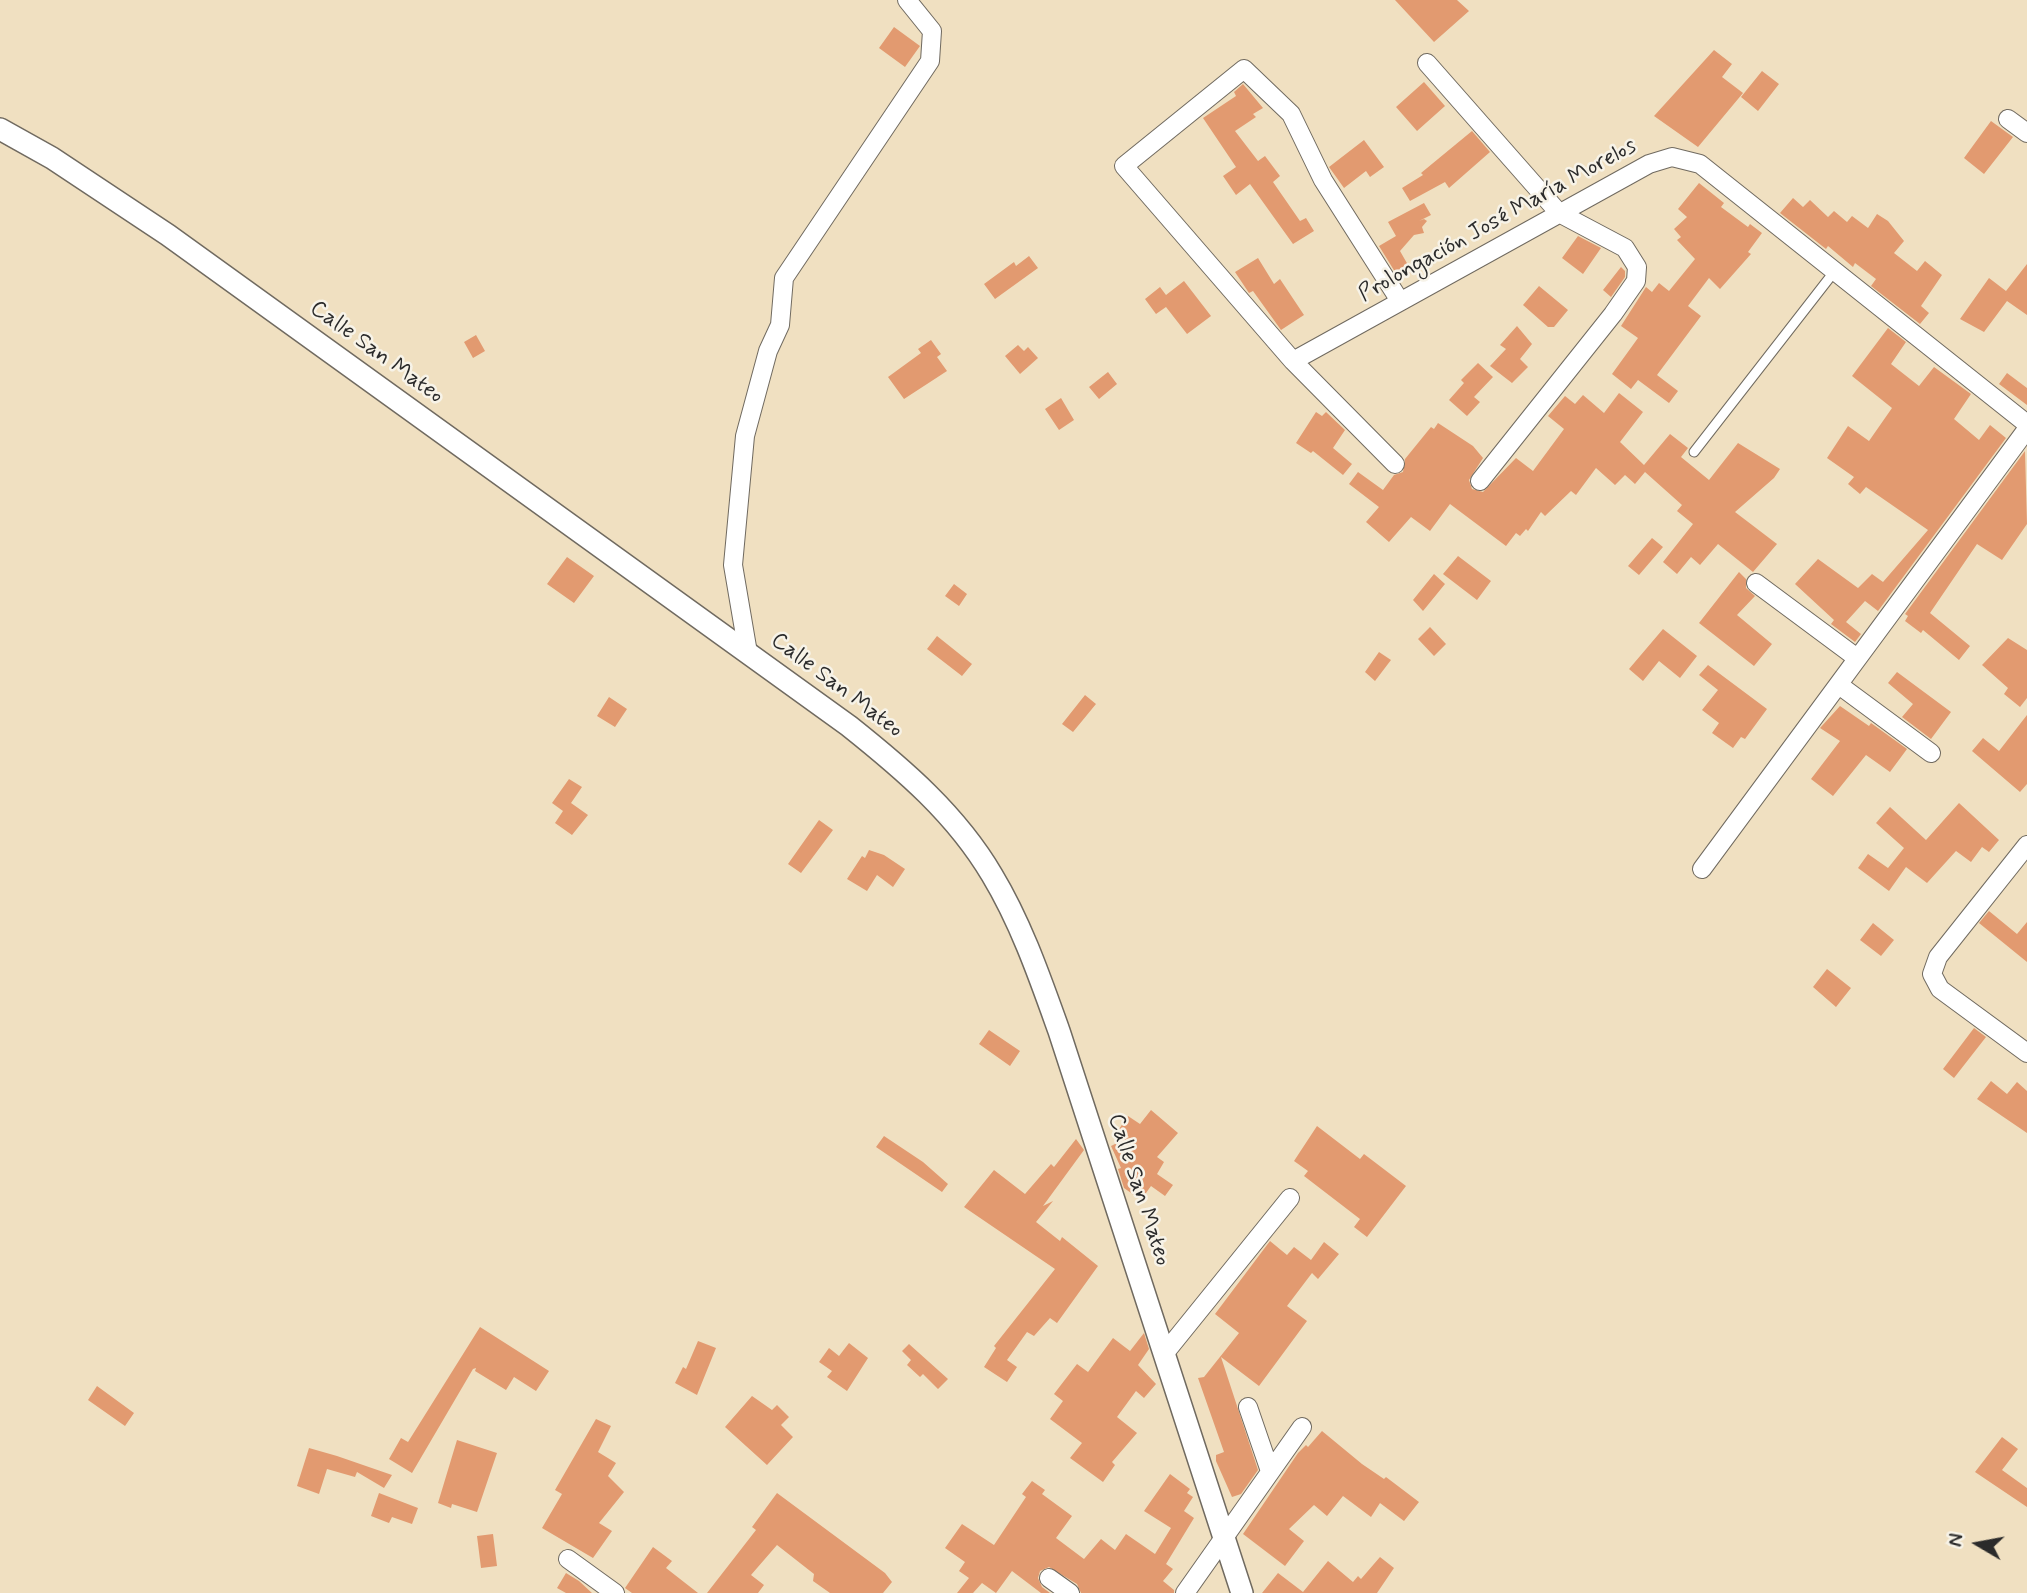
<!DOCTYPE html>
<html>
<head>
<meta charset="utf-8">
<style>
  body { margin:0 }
  #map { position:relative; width:2027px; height:1593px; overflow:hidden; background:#f0e0c1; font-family:Mynerve,sans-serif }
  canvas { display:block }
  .north { position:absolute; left:1943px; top:1509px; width:70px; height:70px; -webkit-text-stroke:5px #f7f3e8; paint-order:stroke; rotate:280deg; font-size:19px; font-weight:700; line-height:28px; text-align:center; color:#2b2b2b }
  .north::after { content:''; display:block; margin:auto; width:24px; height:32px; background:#2b2b2b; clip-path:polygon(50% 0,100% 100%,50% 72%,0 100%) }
</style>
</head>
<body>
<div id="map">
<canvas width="2027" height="1593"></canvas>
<div class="north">N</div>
</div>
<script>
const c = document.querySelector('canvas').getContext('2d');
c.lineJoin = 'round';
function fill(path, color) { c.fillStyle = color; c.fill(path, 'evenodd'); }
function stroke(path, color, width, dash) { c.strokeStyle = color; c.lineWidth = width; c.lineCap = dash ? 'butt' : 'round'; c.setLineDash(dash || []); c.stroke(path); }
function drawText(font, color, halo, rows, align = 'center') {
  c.font = font + ' Mynerve,sans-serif'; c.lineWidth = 5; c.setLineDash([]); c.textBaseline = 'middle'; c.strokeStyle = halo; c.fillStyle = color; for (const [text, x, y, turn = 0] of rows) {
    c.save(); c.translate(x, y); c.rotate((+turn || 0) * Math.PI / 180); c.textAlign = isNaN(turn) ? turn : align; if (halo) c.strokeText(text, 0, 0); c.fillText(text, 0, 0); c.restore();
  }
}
fill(new Path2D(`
  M1395 0H1457L1469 11 1434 42Z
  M894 27 920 46 905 67 879 48Z
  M1714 50 1732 64 1722 77 1743 93 1698 147 1654 116Z
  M1762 71 1779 84 1758 111 1741 97Z
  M1424 82 1445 106 1417 131 1396 107Z
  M1243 84 1263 108 1253 114 1256 117 1235 131 1258 161 1265 156 1280 176 1273 182 1300 221 1306 218 1314 231 1293 244 1250 184 1236 195 1223 176 1236 167 1203 118 1236 96 1234 92Z
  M1991 121 2013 137 1984 174 1964 158Z
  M1472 131 1490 152 1449 188 1445 182 1410 201 1402 188 1423 175 1421 173Z
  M1364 140 1384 167 1370 177 1366 171 1344 188 1329 167Z
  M1699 183 1724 203 1721 207 1748 227 1750 224 1762 233 1748 252 1751 254 1720 289 1709 278 1688 306 1701 316 1657 375 1678 391 1669 403 1638 380 1631 389 1612 374 1638 338 1621 326 1646 287 1652 292 1659 283 1669 291 1695 259 1677 240 1681 237 1674 229 1687 217 1678 209Z
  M1793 198 1803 207 1810 200 1828 217 1834 211 1847 222 1852 216 1868 228 1877 214 1888 221 1904 241 1894 253 1917 271 1925 261 1942 275 1921 306 1929 313 1920 324 1871 286 1876 279 1855 263 1853 267 1828 246 1826 249 1780 213Z
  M1424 203 1431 215 1419 221 1424 219 1427 221 1422 227 1424 233 1414 235 1400 251 1412 272 1400 280 1379 246 1396 236 1388 222Z
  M1578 236 1601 248 1583 274 1562 258Z
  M1029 256 1038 268 995 299 984 284 1014 262 1016 266Z
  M1258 258 1274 284 1280 279 1304 315 1281 330 1253 291 1249 293 1235 272Z
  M2027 264V315L2007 301 1984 332 1960 319 1989 278 2006 291Z
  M1621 267 1625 271V277L1611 297 1603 290Z
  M1184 281 1211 316 1187 334 1166 307 1156 314 1145 299 1160 287 1166 295Z
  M1539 286 1568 310 1554 327H1548L1523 305Z
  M1517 326 1532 344 1520 359 1528 367 1512 383 1490 366 1506 349 1500 345Z
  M1888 328 1906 342 1891 364 1919 386 1934 367 1971 394 1954 419 1979 440 1990 425 2006 438 1878 611 1865 601 1846 622 1861 634 1855 642 1831 624 1834 620 1795 584 1818 559 1858 588 1872 574 1883 582 1928 530 1866 487 1860 494 1848 484 1854 477 1827 458 1848 426 1869 441 1892 408 1852 376Z
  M476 335 485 351 473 358 464 342Z
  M931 340 941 354 937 357 947 371 904 399 888 377 921 353 918 349Z
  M1018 345 1024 351 1028 347 1038 358 1020 374 1005 356Z
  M1478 363 1493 377 1474 397 1480 402 1467 416 1449 400 1464 383 1461 380Z
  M1108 372 1117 384 1099 399 1089 387Z
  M2007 373 2027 388V405L1999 384Z
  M1619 393 1643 412 1620 442 1644 465 1670 434 1688 448 1681 457 1709 480 1738 443 1780 469 1774 478 1735 512 1777 544 1753 572 1718 544 1700 565 1691 557 1677 574 1663 562 1693 524 1677 511 1682 505 1645 472 1635 484 1625 475 1615 485 1596 468 1576 495 1571 491 1545 516 1541 512 1528 531 1526 529 1520 536 1516 533 1506 546 1450 504 1430 531 1411 517 1389 542 1366 522 1379 507 1349 484 1358 472 1383 490 1394 475 1403 472 1405 459 1431 427 1434 429 1438 423 1473 446 1483 458 1469 480 1472 489 1483 492 1516 458 1533 471 1564 429 1548 416 1565 396 1575 404 1583 395 1604 413Z
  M1061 398 1074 420 1059 430 1045 409Z
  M1316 412 1322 416 1326 412 1345 430 1333 448 1352 464 1343 475 1313 451 1311 453 1296 443Z
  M2025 451 2027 524 2002 560 1977 544 1930 613 1970 646 1959 660 1923 630 1921 633 1905 621 1908 616 1905 614Z
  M1652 538 1663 547 1639 575 1628 566Z
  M1458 556 1491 581 1477 600 1443 574Z
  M567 557 594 576 574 603 547 584Z
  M1739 572 1746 579V588L1755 596 1737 615 1772 644 1754 666 1699 623Z
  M1434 574 1445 584 1423 611 1413 600Z
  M954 584 967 594 959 606 945 596Z
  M1430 627 1446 644 1434 656 1418 639Z
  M1663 629 1697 656 1680 678 1659 661 1643 681 1629 669Z
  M937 636 972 664 962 676 927 649Z
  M2008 638 2027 650V698L2020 707 2004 694 2008 688 1982 665Z
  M1379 652 1391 660 1375 681 1365 672Z
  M1708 665 1767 709 1745 739 1741 737 1733 748 1712 733 1719 723 1702 710 1718 690 1699 675Z
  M1897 672 1951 712 1931 739 1902 717 1913 704 1888 683Z
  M1085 695 1096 704 1073 732 1062 724Z
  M609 697 627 709 615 727 597 716Z
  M1840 706 1869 726 1871 723 1907 749 1890 772 1866 755 1833 796 1811 779 1840 741 1820 728Z
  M2027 715V784L2020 792 1972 751 1983 738 1999 751Z
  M569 779 582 787 571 803 588 815 572 835 555 823 563 811 552 803Z
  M1959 803 1999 840 1989 852 1982 847 1971 862 1956 851 1927 883 1906 867 1889 891 1858 868 1868 854 1888 868 1904 848 1876 823 1890 807 1926 840Z
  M819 820 833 830 801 873 788 864Z
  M869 850 884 855 905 869 893 887 877 875 867 891 847 879 862 856 865 858Z
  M1989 911 2017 934 2027 922V962L1979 923Z
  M1873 923 1894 940 1881 956 1860 940Z
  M1827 969 1851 988 1836 1007 1813 987Z
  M1974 1028 1986 1037 1954 1078 1943 1069Z
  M989 1030 1020 1051 1010 1066 979 1044Z
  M1991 1081 2007 1094 2017 1082 2027 1091V1133L1977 1099Z
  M1151 1110 1178 1133 1157 1157 1164 1162 1157 1174 1173 1185 1165 1196 1151 1186 1141 1200 1124 1188 1118 1169 1121 1168 1111 1146 1129 1137 1119 1129 1128 1116 1140 1124Z
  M1317 1126 1360 1159 1364 1154 1406 1186 1367 1237 1354 1227 1360 1219 1304 1176 1308 1171 1294 1161Z
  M884 1136 923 1162 948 1184 942 1192 876 1147Z
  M1076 1139 1084 1150 1043 1206 1053 1201 1036 1222 1060 1241 1062 1237 1098 1266 1057 1323 1050 1318 1034 1336 1027 1332 1007 1360 1017 1367 1007 1382 984 1367 996 1348 994 1346 1055 1269 964 1207 994 1170 1025 1194 1051 1164 1054 1167Z
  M1270 1241 1287 1255 1294 1247 1311 1260 1324 1242 1339 1254 1318 1279 1312 1273 1287 1306 1307 1321 1259 1386 1221 1357 1258 1470 1241 1494 1232 1497 1216 1461V1455L1224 1452 1198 1378 1204 1377 1239 1333 1215 1314Z
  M480 1327 549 1371 536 1391 514 1377 506 1390 475 1371 476 1368 473 1369 412 1473 389 1459 401 1438 408 1442Z
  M1144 1333 1149 1349 1138 1365 1156 1384 1144 1398 1136 1391 1117 1417 1137 1433 1112 1462 1115 1465 1103 1482 1070 1458 1082 1443 1050 1419 1063 1401 1054 1394 1077 1364 1088 1372 1113 1338 1130 1351Z
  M698 1341 716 1348 697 1395 675 1383 683 1367 686 1369Z
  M849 1343 868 1358 847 1391 827 1377 832 1371 819 1362 829 1348 839 1356Z
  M909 1344 948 1379 938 1389 923 1374 920 1377 907 1365 911 1360 902 1351Z
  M97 1386 134 1413 125 1426 88 1400Z
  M752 1396 772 1410 777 1405 789 1417 781 1425 793 1437 767 1465 725 1427Z
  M596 1419 611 1426 598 1452 616 1463 608 1476 624 1492 599 1523 612 1531 593 1558 542 1528 562 1494 555 1490Z
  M1322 1431 1362 1464 1384 1479 1386 1477 1419 1502 1404 1521 1380 1503 1371 1517 1343 1496 1327 1516 1314 1505 1289 1529 1304 1541 1285 1566 1243 1534 1298 1453 1306 1445 1308 1447Z
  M2002 1437 2018 1449 2002 1470 2027 1488V1507L1975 1472Z
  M457 1440 497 1453 477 1512 452 1504 451 1508 438 1503Z
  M309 1448 337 1456 392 1475 384 1488 357 1472 355 1477 327 1469 319 1494 297 1486Z
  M1170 1474 1190 1489 1187 1493 1193 1497 1184 1511 1194 1518 1166 1564 1173 1569 1163 1581 1174 1590V1593H1081L1077 1584 1049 1567 1040 1571 1038 1578 1042 1587 1050 1593H1041L1012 1571 996 1593 982 1583 973 1593H957L969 1578 959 1571 965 1562 945 1548 962 1524 994 1545 1026 1497 1022 1494 1032 1481 1045 1490 1042 1494 1072 1516 1056 1538 1084 1559 1101 1539 1115 1550 1126 1534 1155 1554 1171 1528 1144 1511Z
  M379 1493 418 1508 412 1524 392 1517 389 1523 371 1516Z
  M777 1493 885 1573 892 1582 883 1593H830L813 1581 814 1574 777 1545 751 1575 764 1585 758 1593H707L756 1530 752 1527Z
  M493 1534 497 1566 481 1568 477 1536Z
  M653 1547 672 1561 666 1568 698 1593H632L625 1588Z
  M1380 1557 1394 1568 1377 1593H1262L1278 1573 1303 1592 1328 1561 1353 1582 1358 1576 1361 1579Z
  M566 1573 579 1581 592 1593H566L557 1588Z`), '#e29a70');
const service = new Path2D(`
  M1694 452 1834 272`);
const minor = new Path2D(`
  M1427 63 1559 213 1625 248 1637 267 1636 281 1613 314 1480 481
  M2008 119 2027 133
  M1400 301 1323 180 1291 114 1244 69 1124 166 1293 361 1649 164 1672 157 1700 164 2027 424
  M1293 361 1395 464
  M1756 583 1857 658
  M748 653 733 565 745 436 768 351 780 325 784 278 930 61 932 31 907 0
  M1839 685 1931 753
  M2027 845 1938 957 1932 974 1940 989 2027 1053
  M1702 869 2027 429
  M1164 1354 1290 1198
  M1248 1407 1270 1471
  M568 1559 615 1593
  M1049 1578 1070 1593
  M1185 1593 1302 1427`);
const tertiary = new Path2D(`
  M0 129 52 158 168 235 849 726C903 769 956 814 992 875 1021 923 1040 978 1059 1031L1242 1593`);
stroke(service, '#706a60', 11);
stroke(minor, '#706a60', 20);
stroke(tertiary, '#706a60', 24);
stroke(service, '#fff', 9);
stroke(minor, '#fff', 18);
stroke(tertiary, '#fff', 21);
drawText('23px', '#2b2b2b', '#f7f3e8', [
  ["Prolongación José María Morelos",1498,221,-29],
  ["Calle San Mateo",376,353,36],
  ["Calle San Mateo",836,686,37],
  ["Calle San Mateo",1138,1190,72]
]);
</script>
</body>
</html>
